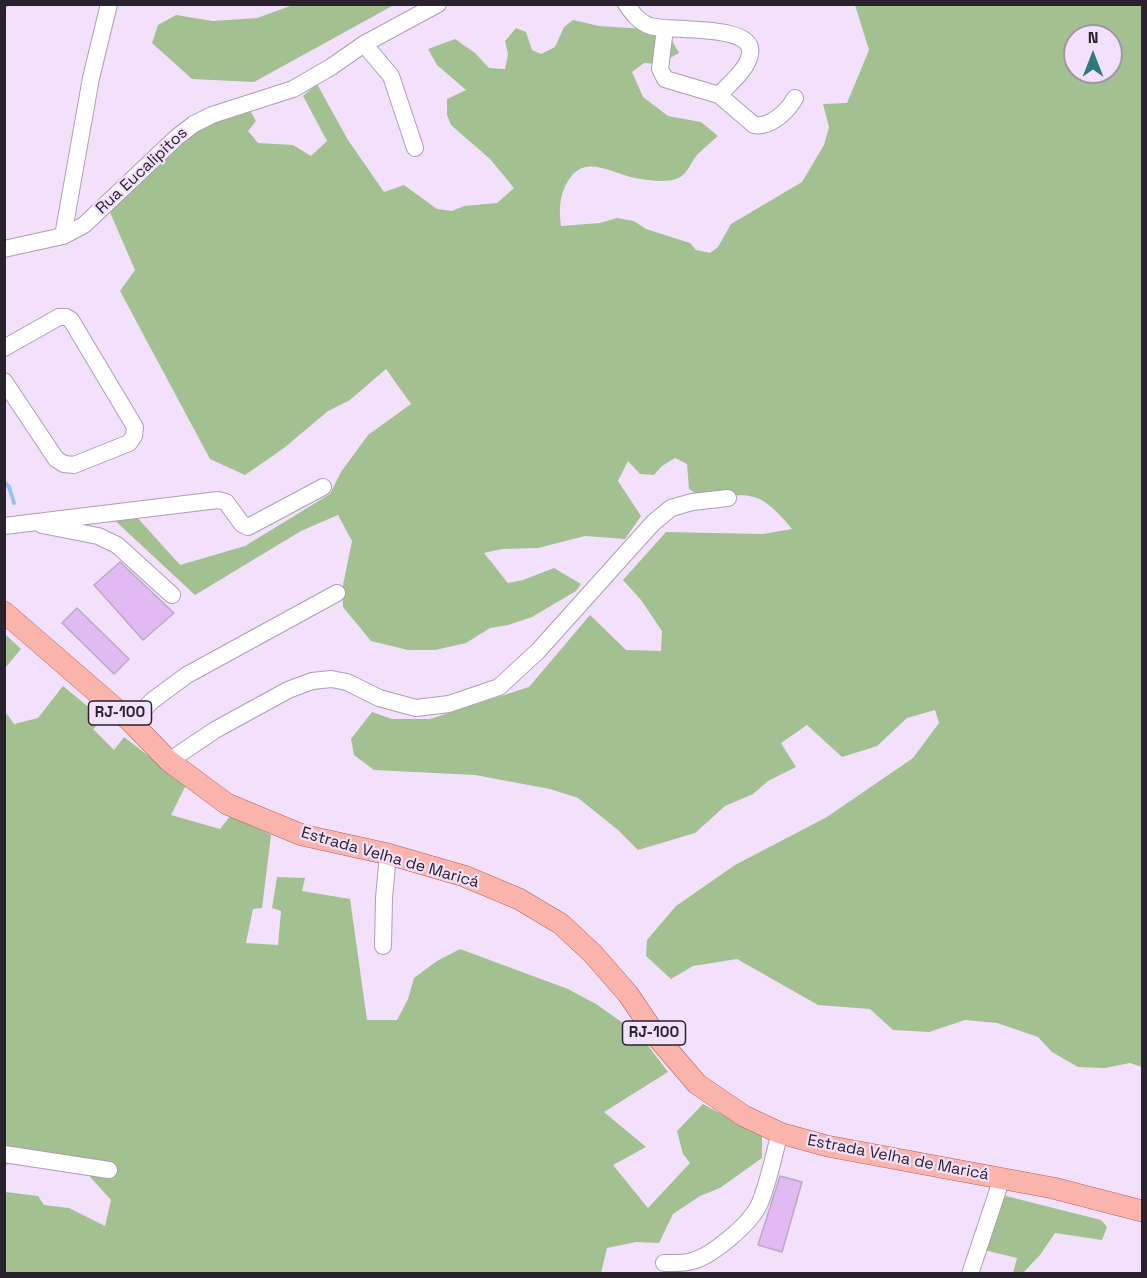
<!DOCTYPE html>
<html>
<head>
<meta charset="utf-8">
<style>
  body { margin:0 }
  #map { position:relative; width:1147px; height:1278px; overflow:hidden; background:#f3e1fb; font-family:"Space Grotesk",sans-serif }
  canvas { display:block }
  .frame { position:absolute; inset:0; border:6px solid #29222c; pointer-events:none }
  .north { position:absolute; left:1063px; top:24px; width:60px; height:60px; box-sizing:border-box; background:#f3e1fb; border:2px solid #a295a8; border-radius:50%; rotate:0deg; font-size:16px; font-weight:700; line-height:24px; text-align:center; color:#29222c }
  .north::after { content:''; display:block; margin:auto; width:21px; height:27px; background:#2f797c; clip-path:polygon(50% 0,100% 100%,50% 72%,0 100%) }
</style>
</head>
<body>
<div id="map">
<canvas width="1147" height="1278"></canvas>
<div class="frame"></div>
<div class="north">N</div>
</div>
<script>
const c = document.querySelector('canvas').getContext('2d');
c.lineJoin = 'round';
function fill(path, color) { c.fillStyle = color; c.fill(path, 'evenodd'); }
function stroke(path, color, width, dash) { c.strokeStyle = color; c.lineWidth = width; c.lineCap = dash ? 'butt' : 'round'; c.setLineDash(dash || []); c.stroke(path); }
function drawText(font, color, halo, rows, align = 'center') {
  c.font = font + ' "Space Grotesk",sans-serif'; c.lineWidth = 4.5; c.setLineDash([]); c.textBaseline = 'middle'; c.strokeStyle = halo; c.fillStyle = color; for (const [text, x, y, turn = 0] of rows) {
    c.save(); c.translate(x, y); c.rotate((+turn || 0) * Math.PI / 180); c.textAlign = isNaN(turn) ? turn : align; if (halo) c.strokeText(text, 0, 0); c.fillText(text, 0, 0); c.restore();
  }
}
fill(new Path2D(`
  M293 5H394L254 82 192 79 152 43 158 25 176 15 213 21 257 18Z
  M855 5H1142V1067L1130 1063 1105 1068 1078 1067 1052 1052 1038 1037 997 1023 965 1020 929 1032 893 1030 870 1009 818 1005 737 959 693 966 671 979 646 956 647 940 676 906 735 865 827 817 913 758 939 723 935 710 907 718 877 746 842 757 807 725 781 743 796 767 768 781 753 794 725 806 695 833 638 850 618 830 578 798 550 789 475 775 374 770 354 755 351 739 372 712 392 719H430L529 687 590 615 626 650 661 651 662 631 641 600 623 580 666 532 763 534 792 529C785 520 769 502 757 498 735 490 709 504 689 489L687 464 675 458 662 466 654 475 640 474 628 461 618 481 641 516 625 539 585 536 538 548 502 549 484 553 508 583 523 580 554 568 581 584 576 591 532 617 508 625 490 628 466 643 435 650H408L371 641 343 607V585L352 541 338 515 301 531 195 595 110 516 135 515 180 565 245 546 330 494 341 472 368 435 411 404 386 369 350 400 328 411 284 448 245 475 210 459 120 291 135 270 109 210 176 146 212 120 251 112 256 121 248 131 258 143 293 145 311 156 327 141 303 96 317 84 348 140 384 192 404 185 437 209 452 211 464 206 497 203 514 188 490 159 451 125 447 115V99L466 90 437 65 428 49 455 39 475 53 489 68 505 69 508 54 505 41 516 28 526 32 532 50 541 54 555 47 564 27 573 20 599 26 645 29 670 37 679 53 659 64 644 63 632 72 643 97 668 116 701 122 718 136C711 142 704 148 697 155 690 163 688 175 676 179 664 183 647 180 635 178 611 173 584 153 568 181 559 196 559 210 561 226L600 223 617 218 634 221 646 229 690 243 696 250 710 253 718 247 731 224 802 182 824 145 829 127 823 104 847 103 869 50ZM1075 36H1111V72H1075Z
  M5 634 21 649 5 668Z
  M63 686 103 719 93 729 114 750 124 737 186 785 171 815 220 829 231 815 271 835 262 908 253 909 246 943 278 945 281 911 272 908 277 877 305 878 302 891 350 899 367 1020H397L408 999 414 978 437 961 460 949 568 989 596 1004 640 1035 668 1072 604 1112 646 1147 613 1165 648 1208 690 1163 683 1154 677 1131 703 1104 762 1136V1158L720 1188 700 1196 673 1214 659 1243 636 1242 607 1248 601 1273H5V1192L38 1196 44 1205 69 1208 105 1226 111 1200 84 1170 20 1161 5 1165 4 710 14 724 38 718Z
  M1002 1195 1101 1220 1107 1227 1102 1240 1055 1233 1040 1255 1023 1273H1013L1017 1258 984 1250Z`), '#a3c090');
stroke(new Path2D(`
  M4 482 9 487 14 503`), '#97c2f8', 4);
const building = new Path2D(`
  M120 562 174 613 143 640 94 585Z
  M77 608 129 659 114 674 62 623Z
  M780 1176 802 1182 782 1252 758 1245Z`);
fill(building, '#e1b9f3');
stroke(building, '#bbaac2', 1.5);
const minor = new Path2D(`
  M626 4C633 14 639 22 650 26 669 32 756 23 750 54 748 69 729 84 719 95
  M665 29 660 69 665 79 719 95 754 125C770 128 788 111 795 98
  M364 44 391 76 415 148
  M63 236 91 78 109 4
  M4 249 63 236 84 225 177 137 194 124 212 115 293 89 331 67 364 44 438 4
  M4 348 59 317H66L71 320 135 427 134 436 129 443 74 465 64 464 56 459 4 381
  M42 525 98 536 117 545 172 595
  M4 526 218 500 226 502 242 524 248 527 323 487
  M131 722 153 700 187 675 337 593
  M169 761 215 730 288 690 312 681 331 679 347 682 379 698 416 708 449 704 499 687 538 651 653 523 671 508 692 502 728 498
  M383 946 384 898 388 854
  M4 1154 109 1170
  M664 1263C672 1263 683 1264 692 1261 712 1256 750 1224 759 1205 769 1182 773 1157 780 1133
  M970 1274 1002 1178`);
const major = new Path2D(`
  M4 612 131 722 169 761 227 804 302 835 388 854 464 876 519 899 561 924 593 954 628 994 657 1037 697 1084 744 1116 780 1133 827 1146 1053 1188 1142 1211`);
stroke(minor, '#ad9db4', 18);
stroke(major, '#b0605b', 22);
stroke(new Path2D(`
  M4 16 7 4`), '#ac9eb3', 2, [6, 3]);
stroke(minor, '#fff', 16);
stroke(major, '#fbb4ac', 21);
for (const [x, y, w] of [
  [120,713,63],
  [654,1033,63]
]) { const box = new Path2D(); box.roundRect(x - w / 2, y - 12, w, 24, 4.5); c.fillStyle = '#f3e1fb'; c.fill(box); stroke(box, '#29222c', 1.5); }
drawText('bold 15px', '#29222c', null, [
  ["RJ-100",120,713],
  ["RJ-100",654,1033]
]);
drawText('16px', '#29222c', '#f3e1fb', [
  ["Rua Eucalipitos",142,171,-43],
  ["Estrada Velha de Maricá",390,858,16],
  ["Estrada Velha de Maricá",898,1158,11]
]);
</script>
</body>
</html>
